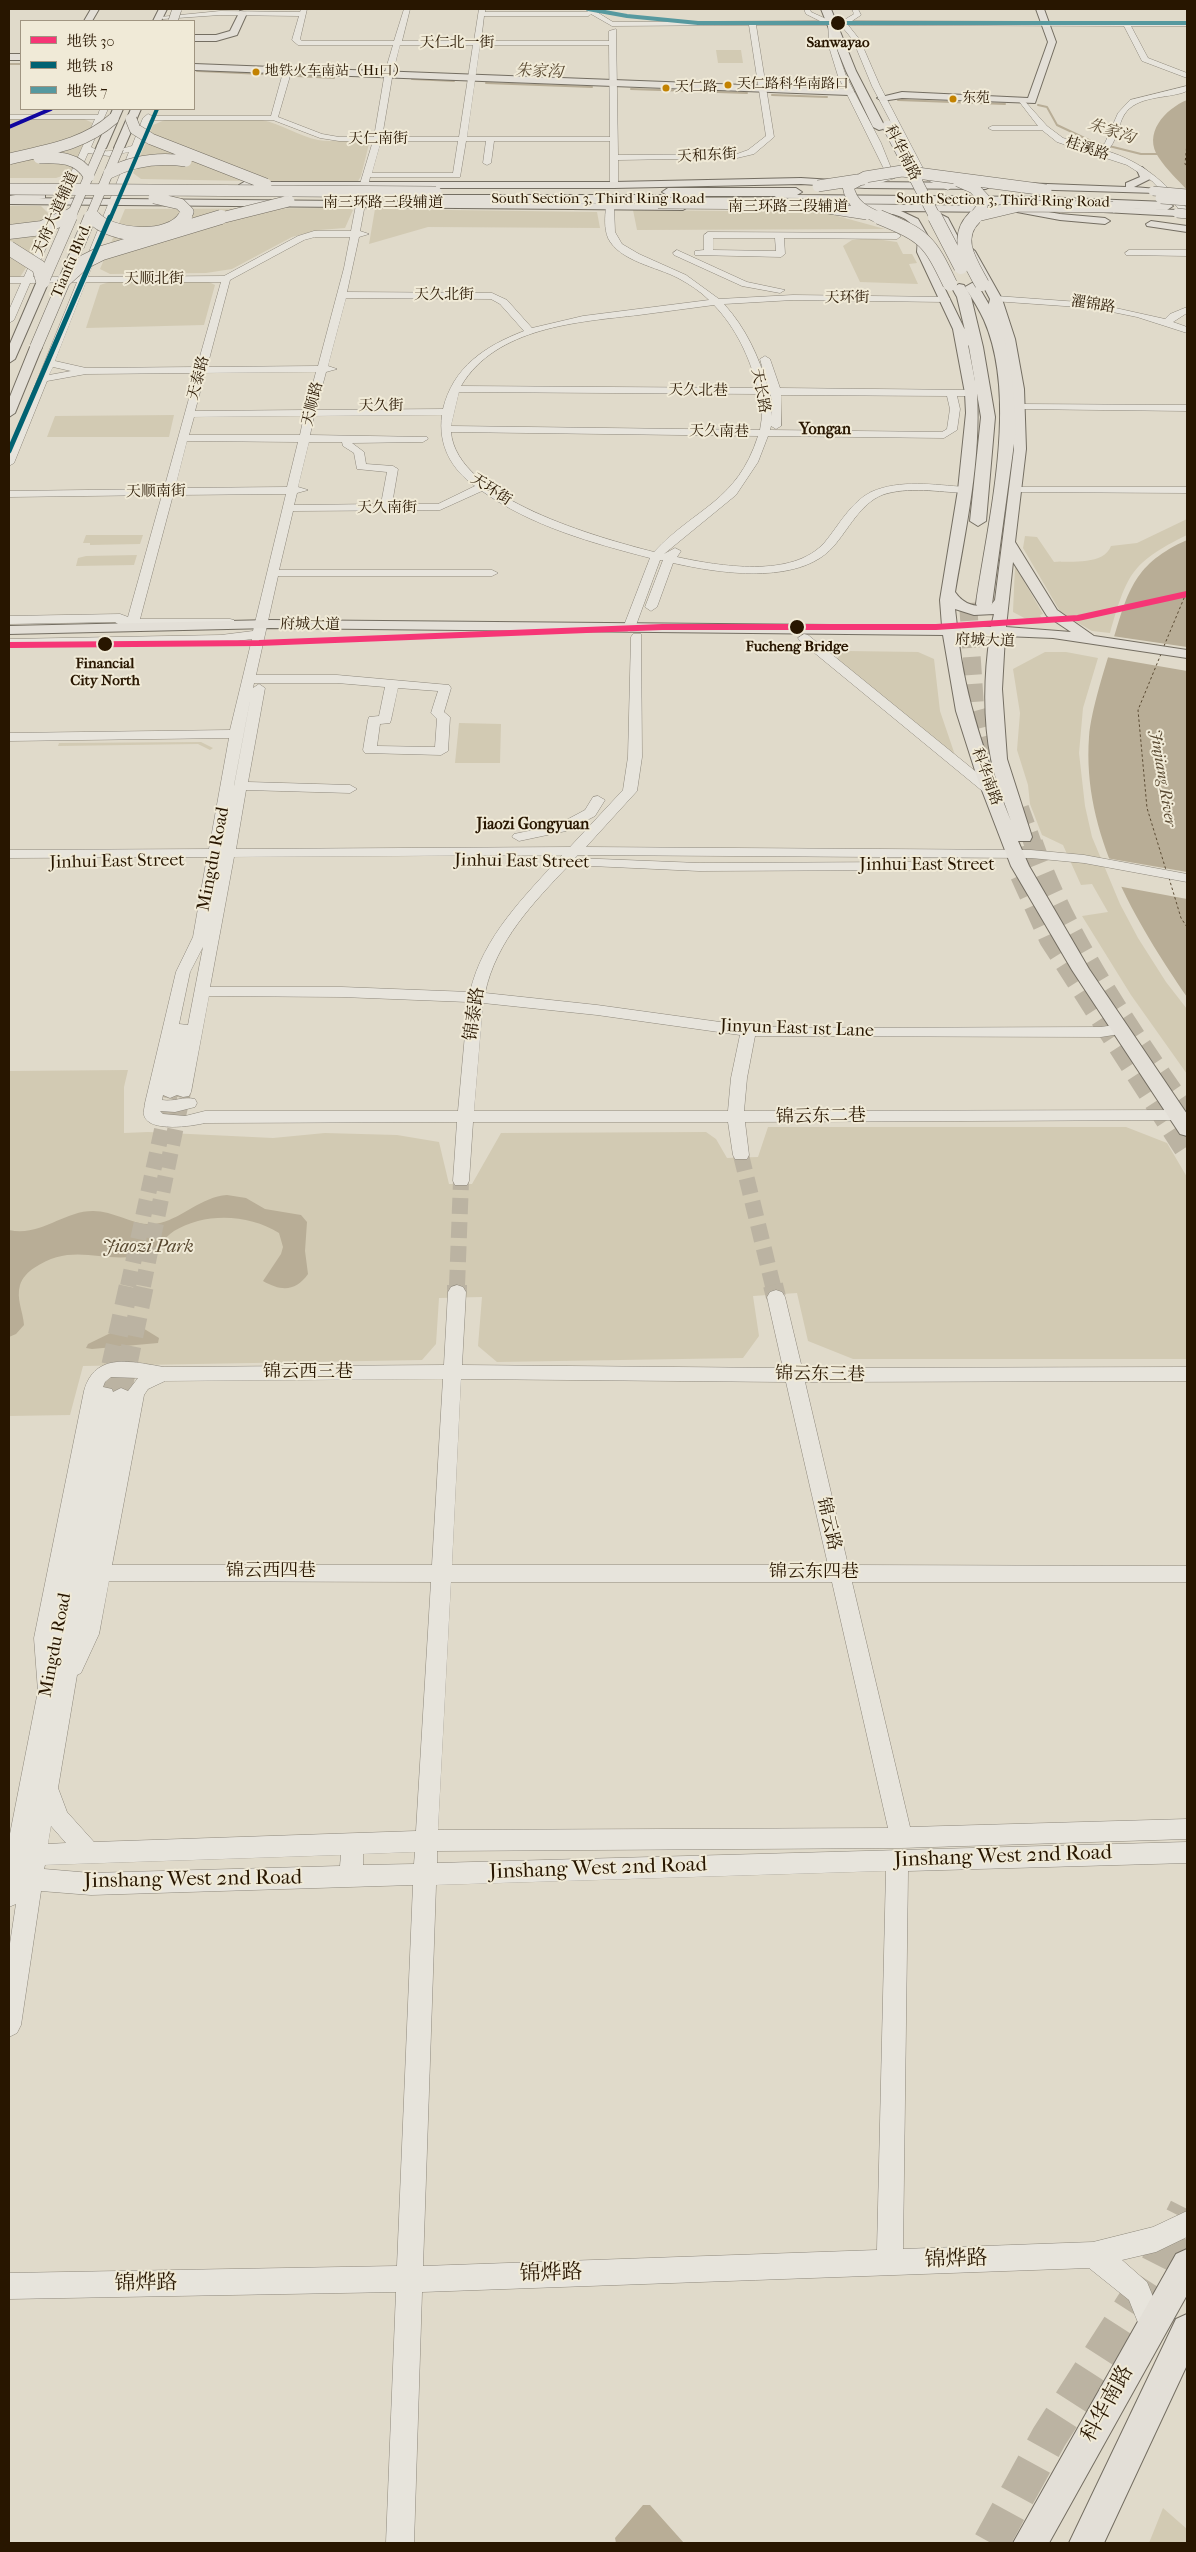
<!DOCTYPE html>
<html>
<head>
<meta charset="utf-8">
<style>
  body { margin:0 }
  #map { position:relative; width:1196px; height:2552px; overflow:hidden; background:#e0daca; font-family:"IM FELL French Canon","Noto Serif SC",serif }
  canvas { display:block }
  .frame { position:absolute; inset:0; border:10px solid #281600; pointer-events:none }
  .legend { position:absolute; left:20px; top:20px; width:175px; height:90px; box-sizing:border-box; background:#f0ead7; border:1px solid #a09581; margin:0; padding:6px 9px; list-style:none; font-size:15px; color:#281600 }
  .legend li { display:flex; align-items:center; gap:10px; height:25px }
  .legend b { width:25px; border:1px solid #a09581 }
</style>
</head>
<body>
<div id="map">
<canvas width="1196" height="2552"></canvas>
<div class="frame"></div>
<ul class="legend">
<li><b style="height:6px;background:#f63676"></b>地铁 30</li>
<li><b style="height:6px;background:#006272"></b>地铁 18</li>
<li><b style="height:6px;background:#56999f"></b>地铁 7</li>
</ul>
</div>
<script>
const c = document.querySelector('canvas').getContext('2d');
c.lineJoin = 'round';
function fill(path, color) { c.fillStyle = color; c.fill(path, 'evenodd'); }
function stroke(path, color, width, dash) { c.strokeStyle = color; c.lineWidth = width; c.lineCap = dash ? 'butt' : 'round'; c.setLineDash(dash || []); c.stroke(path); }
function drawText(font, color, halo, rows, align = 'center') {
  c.font = font + ' "IM FELL French Canon","Noto Serif SC",serif'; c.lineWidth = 4; c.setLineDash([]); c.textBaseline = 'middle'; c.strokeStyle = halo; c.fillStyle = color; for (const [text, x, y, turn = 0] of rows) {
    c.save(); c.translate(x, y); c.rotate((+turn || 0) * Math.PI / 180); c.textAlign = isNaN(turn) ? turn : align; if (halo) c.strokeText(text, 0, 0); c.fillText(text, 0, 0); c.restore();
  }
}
fill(new Path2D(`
  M716 50H741L743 63H718Z
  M9 118 84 119 93 123 71 173 56 178H9Z
  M167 119 262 120C281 124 299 136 318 140 335 143 353 137 369 144L361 176 357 183 141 179 133 173 153 125Z
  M9 206H41L49 214 39 248 20 277H9Z
  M348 208 353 210 345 228 319 230 292 237 232 269 206 273 110 274 100 269 125 209Z
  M375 209 597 212 600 228 428 227 369 244Z
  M633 210 823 212 885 229 637 230Z
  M869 238 897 242 903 254H912L917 263 909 264 918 284 860 282 843 246 852 240Z
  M207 281 215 285 204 325 86 328 100 285 109 282Z
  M174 415 169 437H47L55 416Z
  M1187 519V535C1130 563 1127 575 1110 633L1092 631 1061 613 1023 548 1025 536 1037 537 1054 562C1072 561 1104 565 1111 546L1137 543Z
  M86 535H143L140 544 90 545V543H83Z
  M137 555 134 565 76 566 78 558 86 556Z
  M1015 566 1043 614 1040 615 1042 619 1030 621 1013 612Z
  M847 651 918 652 934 659 940 711 956 758 840 664 837 659 840 654Z
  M1045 652H1066L1098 658 1083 708 1079 753 1085 806 1092 837 1120 904 1138 938 1166 982 1187 1009V1074L1131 995 1082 916 1108 912 1092 884 1081 885 1063 845 1042 835 1030 804 1028 785 1017 750 1020 713 1013 669Z
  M459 723 501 724 500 763H455Z
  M201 742 213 748 210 750 198 744 58 746 59 743Z
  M128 1070 124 1087V1133L148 1132 273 1138 325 1133 397 1135 439 1142 449 1184H472L501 1133 706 1132 716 1139 727 1158 758 1157 768 1127H1126L1167 1143 1187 1177V1359H853L808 1341 797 1293 753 1296 759 1336 743 1358 497 1362 478 1346 482 1297 439 1298 436 1344 422 1360 83 1366 70 1415 9 1416V1071Z
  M1163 2508 1187 2529V2543H1149Z`), '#d2cab3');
fill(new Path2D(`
  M1187 100V190C1178 180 1166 169 1159 158 1142 134 1165 109 1187 100Z
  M1187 540V997C1135 920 1082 834 1089 737 1091 710 1105 668 1113 641 1128 590 1135 563 1187 540Z
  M227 1195 246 1198 265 1209 301 1215 307 1222 305 1251 308 1274C296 1291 282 1292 263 1281L281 1254 283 1247 279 1233C249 1214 205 1212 174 1231 164 1238 156 1250 144 1254 106 1266 74 1240 34 1268 29 1271 22 1278 20 1285 16 1299 23 1311 24 1325L16 1334 9 1337V1230C41 1237 63 1211 93 1211 117 1211 137 1229 160 1223 184 1217 201 1197 227 1195Z
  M133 1322 159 1338 158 1343 92 1349 86 1348 88 1344Z
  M643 2505H650L684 2543H616L615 2538Z`), '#b8ad96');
fill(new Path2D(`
  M1112 636 1187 647V671L1106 657Z
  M1106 858 1187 872V899L1117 886Z`), '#e0daca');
stroke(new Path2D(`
  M9 64H21
  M197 71 263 74
  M297 76 334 78
  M412 79 454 81
  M486 83 592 87
  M631 89 747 93
  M772 95 827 97
  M898 100 1005 104
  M1038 105 1047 107 1057 125 1093 142 1141 154H1160`), '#b8ad96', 2);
stroke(new Path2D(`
  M1187 143 1185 164 1187 167
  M1164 646 1187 591
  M1161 654 1138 710 1147 808 1166 870
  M1169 878 1181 918 1187 927`), '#5b4b33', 1, [2.5, 2.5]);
stroke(new Path2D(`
  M741 1155 773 1286
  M128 1286 170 1093
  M143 1286 183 1092
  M457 1286 461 1181`), '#bbb3a2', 16, [16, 8]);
stroke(new Path2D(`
  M773 1285 776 1297
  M457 1292V1285
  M105 1394 129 1285
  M121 1395 144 1285`), '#bbb3a2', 20, [20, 10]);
stroke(new Path2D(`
  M968 603 975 706 1000 799
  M1020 808 1033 844`), '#bbb3a2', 18, [18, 9]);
stroke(new Path2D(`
  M1032 843C1066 940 1129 1029 1187 1114
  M1021 875 1050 939 1187 1152`), '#bbb3a2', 22, [22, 11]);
stroke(new Path2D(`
  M991 2543 1049 2437 1157 2268 1187 2209`), '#bbb3a2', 36, [36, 18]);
const minor = new Path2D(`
  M301 9H307L300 39 302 41H394L404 9H410L402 41H474L479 9H485V12H588L585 9H592L613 22 820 21 806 14 804 9H810L811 12 833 22 837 50 846 76 881 143 895 178 865 188 861 185 887 175 838 76 830 50 828 25H756L774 137 754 154 737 158 618 160V185L614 188 610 185V141H494L491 163 487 165 483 163 486 141H466L460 177H370L360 231 369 234 359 237 347 292 492 293 507 300 532 328 583 316 709 300C700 291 689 284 678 278 657 267 619 261 608 238 604 228 605 217 606 207L610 204 614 207 615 232 622 244 639 254 686 275 719 299 793 295 948 297 950 299 945 302 793 300 724 304C746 328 759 357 768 388L760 359 765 356 770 359 780 388 971 390 976 393 971 396H957L960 409 957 430 944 438 768 436 758 462 736 495 664 554 675 548 681 551 677 557C719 566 793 579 825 542 839 525 851 502 871 492 900 479 935 485 965 487L970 490 965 493C939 492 908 486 882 495 860 504 848 530 833 547 798 586 718 573 673 563L657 607 651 611 645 607 663 560H660L635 628 629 632 623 628 650 558C592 543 531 526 482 491L440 510 293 511 279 570H492L498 573 492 576H278L256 675H337L449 685 451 688 444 712 450 717 448 751 441 755 365 753 363 750 368 720 369 717 379 716 385 687 337 683H254L253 688 259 684 265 688 248 782 350 785 357 789 350 793 246 790 236 849 570 847 623 790 628 757 631 637 633 634H641L642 757 637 791 586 847 1031 850 1084 855 1187 874V882L1084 863 1031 858 578 855 575 858 699 863 911 862 918 866 911 870 699 871 569 865C533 903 496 941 485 993L597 1005 749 1026 810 1028 1101 1027 1121 1024 1126 1025 1129 1029 1126 1033 1101 1037 755 1036 747 1078 744 1111 1179 1110 1185 1112 1187 1116 1185 1120 745 1122 749 1155 747 1159H735L733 1155 728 1122H473L469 1181 467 1185H455L453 1181 457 1122 205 1123C193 1126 148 1133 144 1115 143 1112 145 1106 145 1103L176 972 193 937 207 857 9 858V850L209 849 229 738 9 741V733L230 730 252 639 221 643 9 647V639L221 635 253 631 286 494 173 495 140 619H230L234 620V626H121L115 622 9 624V616L120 614 128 617 162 495 9 497V491L164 489 196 373 86 374 47 381 14 463 9 466V450L77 282 30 283 14 320 9 323V310L21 283H9V277H24L95 119H9V115H98L100 109H108L91 147C104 155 118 150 132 146L143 118 148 114 152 116H271L284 69 288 67 292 69 278 117 322 134 339 137H374L385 72 393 45H298L292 40 299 16 220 15 163 19 160 17 220 11 300 12ZM591 14 612 26 749 25 766 136 748 150 737 154 618 155 616 29 609 31V41H481L484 16H588ZM400 45H473L459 137H382L393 72ZM480 45H609L610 137H467ZM150 120H273L320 138 339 141H373L360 184 351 231H314L298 236 224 276 88 277ZM381 141H458L453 173H372ZM129 152 79 277H33L88 153 109 156ZM315 237H350L344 268 318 366 207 367 230 280 304 240ZM86 282H221L197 367 86 368 55 361ZM346 298 491 299 500 304 524 331C485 346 453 367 443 409L316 410 326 372 337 369 328 366ZM714 305C737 329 749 357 758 388L461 386C496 327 578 322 639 315 664 312 689 308 714 305ZM53 367 71 371 49 375ZM316 372 306 410 195 411 205 373ZM459 392 759 394 762 417 760 430 451 426ZM770 394C773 399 772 409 772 416ZM781 395 947 396 950 409 947 429 942 432 770 430 771 426 776 429 781 426ZM442 415C438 445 451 469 475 486L438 504H392L398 469 393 466 366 464 364 452 352 443 423 442 428 439 427 437 310 435 314 416ZM304 416 300 435H189L194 417ZM451 432 758 436C737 502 696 507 654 552 600 538 456 499 451 432ZM187 441 298 442 287 487 175 488ZM309 442H342L343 446 354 453 357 469 387 472 381 504 294 505 297 493 308 490 298 487ZM398 688 438 691 431 713 437 719 435 747 377 746 380 724 390 723 391 720ZM252 690 234 785V786ZM562 855C525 896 483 936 470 992L342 987H210L234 857ZM203 947 188 1025 179 1024 190 972ZM209 996 342 997 468 1002 458 1111H205L185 1116 163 1114 160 1111 175 1112 195 1107 197 1103 195 1099C184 1096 173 1102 162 1100L163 1095 170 1098 177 1095 183 1097 189 1096 191 1092ZM483 1003 597 1015 740 1035 731 1078 728 1111H474Z
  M852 9H858L861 15 852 21 1187 22V26H1131L1148 58 1187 73V78L1142 61 1124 26 848 25 860 40 880 86 926 174 951 185 952 187 948 190 919 176 872 86 853 40 839 23 854 14Z
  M1187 86V91L1182 93C1161 99 1132 96 1122 119 1117 131 1116 142 1107 151 1142 162 1164 181 1187 209V217L1152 181 1127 165 1057 142 1042 130H992L988 128 992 126H1038L1018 100 1022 98 1047 126 1063 138 1100 149 1105 143 1118 113 1130 100Z
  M708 232 897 233 901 236 897 239 784 238 785 254 781 257 695 255V251L704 250V235ZM713 238H775L776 251 713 250Z
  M677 250 747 282 785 290 780 293 742 286 674 255 673 253Z
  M1129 250H1187V256L1126 255 1125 253Z
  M996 296 1093 303 1165 319 1170 314 1187 307V313L1173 322 1187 327V333L1137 317 1093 308 993 301 991 299Z
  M1020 404 1187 405V411L1016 409 1015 407Z
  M1017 487H1187V493L1013 492 1012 490Z
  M804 634 808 635 996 788 998 791 996 794H986L800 641 798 638Z
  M598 796 605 800 595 816 566 831 519 841 512 837 514 834 557 825 585 810 593 797Z
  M457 1285 463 1287 466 1292 462 1365 783 1368 767 1297 770 1292 776 1290 782 1292 785 1297 802 1368 1187 1367V1381L805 1382 848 1565 1187 1566V1582H852L910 1827 1187 1819V1839L901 1848 437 1851V1863L1187 1842V1863L908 1871 903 2249 1093 2242 1153 2227 1187 2211V2237L1156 2252 1122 2260 1147 2282 1165 2326 1161 2335 1152 2339 1143 2335 1129 2300 1089 2268 422 2292 414 2543H386L396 2292 9 2299V2273L397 2266 413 1885 91 1895 41 1891 21 2025 17 2033 9 2037V1950L16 1904 9 1907V1839L38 1691 34 1638 84 1391C95 1351 132 1362 164 1367L444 1365 448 1292 451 1287ZM111 1377 138 1378 128 1391 121 1388 113 1392 112 1389 103 1387 105 1382ZM443 1379 432 1565H112L144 1395 148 1389 165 1381ZM461 1379 786 1382 828 1565H452ZM109 1581 431 1582 416 1831 94 1842 67 1812 58 1788 77 1675 81 1673 99 1634ZM451 1582H832L888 1828 438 1830ZM51 1826 66 1843 48 1844ZM415 1852 414 1864 363 1865V1854ZM341 1855 340 1866 91 1873 44 1869 45 1865ZM886 1871 877 2250 423 2266 436 1885Z`);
const major = new Path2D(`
  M91 9H99L92 21H84Z
  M159 9H167L161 21H153Z
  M1036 9H1044L1056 42 1035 103 902 98 882 101 877 98 902 92 1028 98 1048 42Z
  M240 11 247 13 237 35 216 41H194V35H216L230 31Z
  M9 54H21V60H9Z
  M194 64 849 89 854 92 849 95 194 70Z
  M113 109H123L106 148 98 150 96 148Z
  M131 109H141L124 148 116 150 114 148Z
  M1142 167 1151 175 1150 179 1134 187 1157 189V193L1021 189 1016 186 1021 183 1126 187V183L1140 177 1137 170Z
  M801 178 865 182 986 183 991 186 986 189 865 188 801 184 614 188H244L239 185 244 182H614Z
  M9 198 683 204 688 207 683 210 9 204Z
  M841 204 1003 206 1008 209 1003 212 901 211 918 219 929 238 927 252 964 328 982 347 976 351 968 345 975 381 982 376 988 380 977 393C981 460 966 527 955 592 965 606 976 607 991 605L995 600 1014 449 1012 390 999 377 1005 373 1009 374 1003 339 997 320 991 323 985 320 990 299 966 253 949 241 935 217 940 214 948 218 958 237 975 251 1002 299 1015 339 1024 389 1026 449 1015 542 1057 610 1094 636 1187 650V658L1053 638 1005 636 1002 689 1007 759 1032 837 1030 841H1018L1029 866 1089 969 1187 1114V1136L1180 1134 1072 970 1011 866 978 780 956 711 943 635 271 628 9 634V626L271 620 942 626 940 600 958 490 966 413 965 393 953 329 917 252C924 200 866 216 837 209L836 207ZM1013 562 1047 616 1071 632 1006 627ZM955 609 974 615 994 614 991 627 957 626ZM958 635H990C984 674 983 720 991 759 995 780 1004 801 1011 821 987 761 965 700 958 635Z
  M1089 206 1177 210 1182 213 1177 216 1085 211 1084 209Z
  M1021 207 1060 214 1105 218 1110 221 1105 224 1060 220 1017 212 1016 210Z
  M1151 221 1187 226V232L1147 226 1146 224Z
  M78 243 83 246 71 279 69 281H61L59 279 73 246Z
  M43 278 49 281 15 359 9 363V346L37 281Z
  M36 343 42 347 15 413 9 417V399L30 347Z
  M1187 2249V2295L1049 2543H1013L1176 2254Z
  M1187 2314V2365L1104 2543H1069L1176 2319Z`);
const highway = new Path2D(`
  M821 9H831L856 71 885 127 883 129 879 130 873 127 846 71Z
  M668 188H796L802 192 797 195 1040 197 1167 202 1173 206 1167 210 1040 205 777 203 771 199 776 196H688L693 199 687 203H435L429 199 435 195H667L662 192Z
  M41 191 45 192V198L9 204V196Z
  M972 283 977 284 998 320 1004 338 1012 377 1016 429 992 604 990 608H978L976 604C988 520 1019 400 984 320 979 309 972 298 965 287Z
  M959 284 964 285 971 297 983 347 995 417 986 521 978 526 970 521 981 417 969 347 957 297 952 288Z`);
stroke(minor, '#8e887c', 1);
stroke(major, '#746e62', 2);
stroke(highway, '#746e62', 2);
fill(minor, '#e7e4dc');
fill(major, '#e3dfd7');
fill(highway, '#e3dfd7');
const majorBridgeFar1 = new Path2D(`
  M173 21 177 9
  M1153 191 1187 194
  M1177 213 1187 214
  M70 219 101 148
  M89 219 119 148`);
const majorBridge = new Path2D(`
  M78 246 90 217
  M43 281 71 217
  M36 347 65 279`);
const highwayBridgeFar1 = new Path2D(`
  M131 119 135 129 151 139 266 184
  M888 126 936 219
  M39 158C59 157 78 157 89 176
  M9 159C46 150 84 145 113 119
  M109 173C134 160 158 157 186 161
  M958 181 974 188 984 199 981 209 973 219
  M818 186 864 179
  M9 189 436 192
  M154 198 180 204 188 212 184 219
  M1161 198 1187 200
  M658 203 802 204 867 214
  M91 215 94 219
  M977 216 1019 206 1113 207
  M63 219 72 213
  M217 219 289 201
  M882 219C865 212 851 205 848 186L865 177 902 171 1046 190`);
const highwayBridge = new Path2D(`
  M93 217C110 237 170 242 185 217
  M879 217C925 236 929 240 950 284
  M935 217 961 267
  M975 217C953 238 970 262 982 284
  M9 232 42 228 65 217
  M9 248 39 267 43 281
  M65 279 84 262 102 253 221 217`);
stroke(majorBridgeFar1, '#746e62', 10, []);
stroke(majorBridge, '#746e62', 13, []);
stroke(highwayBridgeFar1, '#746e62', 12, []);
stroke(highwayBridge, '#746e62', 15, []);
stroke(majorBridgeFar1, '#e3dfd7', 9);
stroke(majorBridge, '#e3dfd7', 12);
stroke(highwayBridgeFar1, '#e3dfd7', 11);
stroke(highwayBridge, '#e3dfd7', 14);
stroke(new Path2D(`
  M9 645 259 643 662 627H936L1078 618 1187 594`), '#f63676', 6);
stroke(new Path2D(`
  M110 219 157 109`), '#006272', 4);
stroke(new Path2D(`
  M9 451 110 217`), '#006272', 5);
stroke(new Path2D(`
  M588 9 627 16 698 23H1187`), '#56999f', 4);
stroke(new Path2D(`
  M9 127 51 109`), '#10069f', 4);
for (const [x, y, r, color] of [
  [838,23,8,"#281600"],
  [256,72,4.5,"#c38200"],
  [728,85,4.5,"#c38200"],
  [666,88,4.5,"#c38200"],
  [953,99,4.5,"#c38200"],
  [797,627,8,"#281600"],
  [105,644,8,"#281600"]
]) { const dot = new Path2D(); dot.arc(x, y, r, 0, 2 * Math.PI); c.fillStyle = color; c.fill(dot); stroke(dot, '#f0ead7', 2); }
drawText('14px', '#281600', '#f0ead7', [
  ["地铁火车南站（H1口）",265,72],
  ["天仁路科华南路口",737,85],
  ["天仁路",675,88],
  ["东苑",962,99]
], 'left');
drawText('15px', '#281600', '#f0ead7', [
  ["天仁北一街",457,43],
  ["天仁南街",378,139],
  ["桂溪路",1087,149,19],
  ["科华南路",902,153,63],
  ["天和东街",707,156,-3],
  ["South Section 3, Third Ring Road",598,199],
  ["South Section 3, Third Ring Road",1003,201,1],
  ["南三环路三段辅道",383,203],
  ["南三环路三段辅道",788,207],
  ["天府大道辅道",56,214,-66],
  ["Tianfu Blvd.",72,261,-67],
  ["天顺北街",154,279],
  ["天久北街",444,295],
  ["天环街",847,298],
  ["濯锦路",1093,305,9],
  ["天泰路",199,378,-75],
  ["天久北巷",698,391,1],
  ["天长路",760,391,79],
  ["天顺路",313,404,-76],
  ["天久街",381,406],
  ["天久南巷",719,432,1],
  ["天环街",491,490,33],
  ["天顺南街",156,492,-1],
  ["天久南街",387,508],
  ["府城大道",310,625,1],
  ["府城大道",985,641,2],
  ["科华南路",986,777,70]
]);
drawText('bold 15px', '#281600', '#f0ead7', [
  ["Sanwayao",838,43],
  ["Fucheng Bridge",797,647],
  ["Financial",105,664],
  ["City North",105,681]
]);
drawText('italic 16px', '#5b4b33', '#f0ead7', [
  ["朱家沟",539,72,2],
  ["朱家沟",1111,132,18],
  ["Jinjiang River",1162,778,81]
]);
drawText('bold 16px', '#281600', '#f0ead7', [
  ["Yongan",825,430],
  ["Jiaozi Gongyuan",533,825]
]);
drawText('18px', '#281600', '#f0ead7', [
  ["Mingdu Road",214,859,-79],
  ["Jinhui East Street",117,862,-1],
  ["Jinhui East Street",522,862,1],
  ["Jinhui East Street",927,866],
  ["锦泰路",475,1014,-82],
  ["Jinyun East 1st Lane",797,1029,2],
  ["锦云东二巷",821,1117,-1],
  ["锦云西三巷",308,1373],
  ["锦云东三巷",820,1375,1],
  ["锦云路",828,1524,77],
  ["锦云西四巷",271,1572],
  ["锦云东四巷",814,1573],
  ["Mingdu Road",56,1645,-79]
]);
drawText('italic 18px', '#584830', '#f0ead7', [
  ["Jiaozi Park",148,1248]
]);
drawText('21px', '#281600', '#f0ead7', [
  ["Jinshang West 2nd Road",1003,1857,-2],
  ["Jinshang West 2nd Road",598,1869,-2],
  ["Jinshang West 2nd Road",193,1880,-1],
  ["锦烨路",956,2260,-2],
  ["锦烨路",551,2274,-2],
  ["锦烨路",146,2284,-1],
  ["科华南路",1108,2404,-61]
]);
</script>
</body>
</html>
